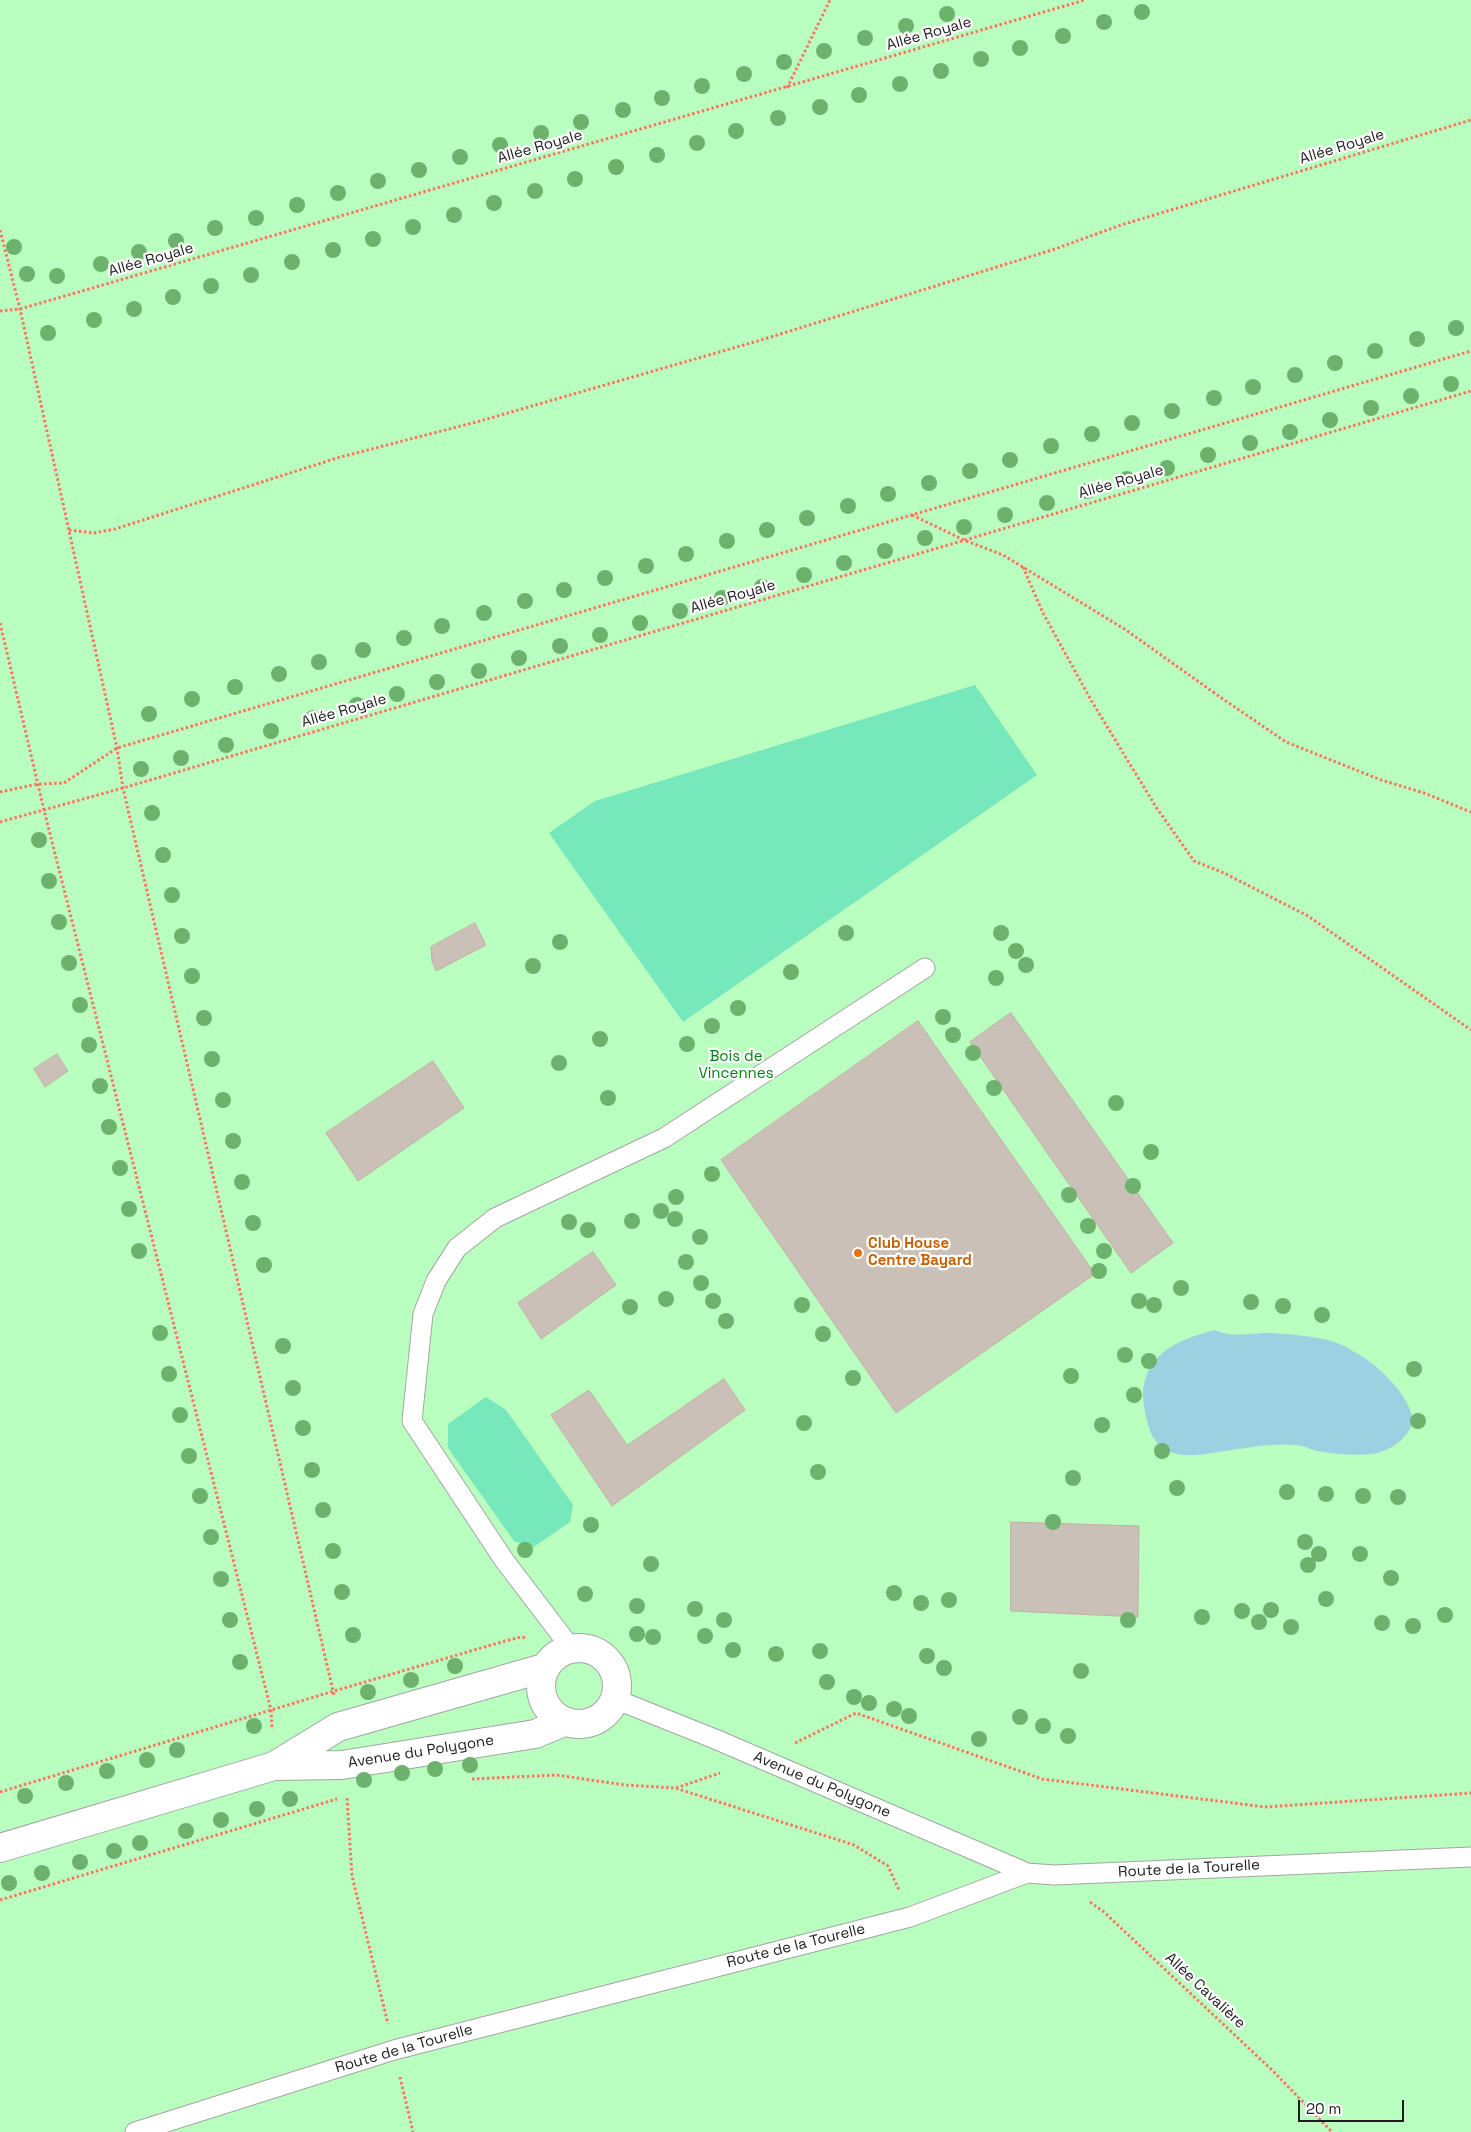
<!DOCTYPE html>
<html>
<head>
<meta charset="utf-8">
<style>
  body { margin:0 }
  #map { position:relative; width:1471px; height:2132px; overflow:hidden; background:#efeae1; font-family:"Space Grotesk",sans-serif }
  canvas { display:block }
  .scale { position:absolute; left:1298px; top:2100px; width:106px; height:22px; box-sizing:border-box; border:2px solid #1d1d1d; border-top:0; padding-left:6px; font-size:15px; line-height:18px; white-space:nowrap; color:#1d1d1d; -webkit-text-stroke:4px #fff; paint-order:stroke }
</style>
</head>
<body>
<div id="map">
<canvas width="1471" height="2132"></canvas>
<div class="scale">20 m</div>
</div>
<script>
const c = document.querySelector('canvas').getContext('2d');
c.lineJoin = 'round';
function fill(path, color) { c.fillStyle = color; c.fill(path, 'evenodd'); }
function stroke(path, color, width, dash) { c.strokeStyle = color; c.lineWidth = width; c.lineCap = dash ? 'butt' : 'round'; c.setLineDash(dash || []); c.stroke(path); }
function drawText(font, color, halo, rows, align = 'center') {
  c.font = font + ' "Space Grotesk",sans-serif'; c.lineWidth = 4.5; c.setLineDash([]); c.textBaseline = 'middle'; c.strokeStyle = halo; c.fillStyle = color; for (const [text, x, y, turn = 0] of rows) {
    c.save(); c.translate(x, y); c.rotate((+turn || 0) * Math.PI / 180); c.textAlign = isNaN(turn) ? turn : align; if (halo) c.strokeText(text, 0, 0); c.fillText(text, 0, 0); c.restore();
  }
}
fill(new Path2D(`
  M0 0H1471V2132H0Z`), '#b9ffbf');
fill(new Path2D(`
  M975 685 1037 775 683 1022 549 833 595 801Z
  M486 1397 506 1410 573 1505 570 1522 532 1548 514 1541 448 1448V1424Z`), '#77e7bc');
fill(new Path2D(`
  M1215 1330C1235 1338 1246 1333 1267 1333 1281 1333 1322 1337 1334 1342 1342 1344 1351 1350 1358 1354 1377 1364 1414 1399 1412 1422 1412 1429 1407 1433 1403 1438 1397 1446 1383 1452 1373 1454 1355 1456 1335 1454 1317 1451 1310 1449 1302 1445 1295 1445 1274 1443 1252 1447 1231 1450 1199 1455 1160 1466 1148 1425 1145 1412 1141 1397 1144 1384 1152 1349 1184 1338 1215 1330Z`), '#9dd1e1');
const building = new Path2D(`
  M475 923 486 945 436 971 432 961 431 947Z
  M1011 1013 1173 1243 1131 1273 970 1042Z
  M918 1021 1095 1274 896 1413 721 1160Z
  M57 1054 68 1071 45 1087 34 1069Z
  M433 1061 464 1108 358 1181 326 1133Z
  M593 1252 616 1285 541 1339 518 1303Z
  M724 1379 745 1410 612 1506 551 1415 589 1390 627 1445Z
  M1011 1522 1139 1526 1138 1617 1011 1611Z`);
fill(building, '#cbc0b7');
stroke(building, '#c2b0a2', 1);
const service = new Path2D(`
  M571 1648 504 1560 412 1421 423 1314 436 1281 457 1248 495 1218 664 1138 925 968
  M615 1699 715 1739 1027 1873
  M135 2132 394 2050 910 1917 1027 1873 1054 1875 1471 1857`);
const pedestrian = new Path2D(`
  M541 1686a38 38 0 1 1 76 0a38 38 0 1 1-76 0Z
  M274 1766 342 1765 535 1734 564 1722
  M0 1848 274 1766 338 1727 544 1668`);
stroke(service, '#a4a4a4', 21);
stroke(pedestrian, '#a4a4a4', 30);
stroke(new Path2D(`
  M787 88 830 0
  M0 230 20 309 117 748 123 788 334 1695
  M0 311 20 309 1085 0
  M912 515 964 540 1003 555 1126 630 1220 697 1286 742 1381 780 1424 793 1471 812
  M69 530 94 533 115 529 337 458 480 421 761 340 1055 249 1121 225 1471 120
  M1023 567 1043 613 1091 700 1156 807 1194 861 1224 873 1308 916 1471 1030
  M0 623 44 810 271 1710 272 1730
  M0 792 38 784 64 783 117 748 1471 351
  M0 822 123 788 1471 391
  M795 1743 856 1713 1042 1779 1265 1807 1471 1793
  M472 1779 556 1775 625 1785 675 1788 854 1845 888 1866 899 1890
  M676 1788 720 1773
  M0 1792 334 1691 505 1641 521 1637 526 1638
  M347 1798 352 1876 388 2024
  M0 1900 337 1799
  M1090 1902 1104 1912 1273 2071 1332 2132
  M400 2077 413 2132`), '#ff7362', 3, [2.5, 2.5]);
stroke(service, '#fff', 19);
stroke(pedestrian, '#fff', 28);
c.fillStyle = '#6cb26c';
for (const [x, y] of [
  [1142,12],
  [947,14],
  [1104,22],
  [906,26],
  [1063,36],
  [865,38],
  [1020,48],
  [824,51],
  [981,59],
  [784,62],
  [941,71],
  [744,74],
  [900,84],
  [702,86],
  [859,95],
  [662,98],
  [820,107],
  [623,110],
  [778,118],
  [581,122],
  [736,131],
  [541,133],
  [697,143],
  [500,145],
  [657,155],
  [460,157],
  [616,167],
  [419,170],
  [575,179],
  [378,181],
  [535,191],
  [338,193],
  [494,203],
  [297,205],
  [454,215],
  [256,218],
  [413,227],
  [215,228],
  [373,239],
  [176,241],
  [14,247],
  [333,250],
  [139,252],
  [292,262],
  [101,264],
  [27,274],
  [251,275],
  [57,276],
  [211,286],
  [173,297],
  [134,309],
  [94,320],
  [1456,328],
  [48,333],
  [1417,339],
  [1375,351],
  [1335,363],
  [1295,375],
  [1451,384],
  [1253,387],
  [1411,396],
  [1214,398],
  [1371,408],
  [1172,411],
  [1330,420],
  [1132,423],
  [1290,432],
  [1092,434],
  [1250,443],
  [1051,446],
  [1208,455],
  [1010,460],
  [1167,468],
  [970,471],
  [1127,479],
  [929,483],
  [1087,491],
  [888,494],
  [1047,503],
  [848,506],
  [1005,515],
  [807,518],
  [964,527],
  [767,530],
  [925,538],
  [727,541],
  [885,551],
  [686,554],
  [844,563],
  [646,566],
  [804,575],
  [605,578],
  [762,587],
  [564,590],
  [722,598],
  [525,601],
  [680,611],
  [484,613],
  [640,623],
  [442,626],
  [600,635],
  [404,638],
  [560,646],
  [363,650],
  [519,658],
  [319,662],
  [479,671],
  [279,674],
  [437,682],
  [235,687],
  [397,694],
  [192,699],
  [357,705],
  [149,714],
  [313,718],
  [271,731],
  [226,745],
  [181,758],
  [141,769],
  [152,813],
  [39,840],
  [163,855],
  [49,881],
  [172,895],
  [59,922],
  [846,933],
  [1001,933],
  [182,936],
  [560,942],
  [1016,951],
  [69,963],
  [1026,965],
  [533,966],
  [791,972],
  [192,976],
  [996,978],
  [80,1005],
  [738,1008],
  [943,1017],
  [204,1018],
  [712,1026],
  [953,1035],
  [600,1039],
  [687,1044],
  [89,1045],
  [973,1053],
  [212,1059],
  [559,1063],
  [100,1086],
  [994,1088],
  [608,1098],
  [223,1100],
  [1116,1103],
  [109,1127],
  [233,1141],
  [1151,1152],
  [120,1168],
  [712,1174],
  [242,1182],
  [1133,1186],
  [1069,1195],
  [676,1197],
  [129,1209],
  [661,1211],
  [675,1219],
  [632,1221],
  [569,1222],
  [253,1223],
  [1088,1226],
  [588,1230],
  [700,1237],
  [139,1251],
  [1104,1251],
  [686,1262],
  [264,1265],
  [1099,1271],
  [701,1283],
  [1181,1288],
  [666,1299],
  [713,1301],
  [1139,1301],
  [1251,1302],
  [802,1305],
  [1154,1305],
  [1283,1306],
  [630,1307],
  [1322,1315],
  [726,1321],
  [160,1333],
  [823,1334],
  [283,1346],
  [1125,1355],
  [1149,1361],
  [1414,1369],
  [169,1374],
  [1071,1376],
  [853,1378],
  [293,1388],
  [1134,1395],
  [180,1415],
  [1418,1421],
  [804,1423],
  [1102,1425],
  [303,1428],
  [1162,1451],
  [189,1456],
  [312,1470],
  [818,1472],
  [1073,1478],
  [1177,1488],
  [1287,1492],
  [1326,1494],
  [200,1496],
  [1363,1496],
  [1398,1497],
  [323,1510],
  [1053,1522],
  [591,1525],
  [211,1537],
  [1305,1542],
  [525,1550],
  [333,1551],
  [1319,1554],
  [1360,1554],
  [651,1564],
  [1308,1565],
  [1391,1578],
  [221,1579],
  [342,1592],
  [894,1593],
  [585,1594],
  [1326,1599],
  [949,1600],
  [921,1603],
  [637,1606],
  [695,1609],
  [1271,1610],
  [1242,1611],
  [1445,1615],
  [1202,1617],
  [230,1620],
  [724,1620],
  [1128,1620],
  [1259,1622],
  [1382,1623],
  [1413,1626],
  [1291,1627],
  [637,1634],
  [353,1635],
  [705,1636],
  [653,1637],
  [733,1650],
  [820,1651],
  [776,1654],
  [927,1656],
  [240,1662],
  [455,1666],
  [944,1668],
  [1081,1671],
  [411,1680],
  [827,1682],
  [368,1692],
  [854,1697],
  [869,1703],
  [894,1709],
  [909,1716],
  [1020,1717],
  [254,1726],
  [1043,1726],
  [1068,1736],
  [979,1739],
  [177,1750],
  [147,1760],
  [470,1765],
  [435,1769],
  [107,1771],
  [402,1773],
  [364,1780],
  [66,1783],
  [25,1796],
  [290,1799],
  [257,1809],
  [221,1820],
  [186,1831],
  [140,1843],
  [114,1851],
  [80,1862],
  [42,1873],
  [9,1883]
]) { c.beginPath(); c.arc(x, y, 8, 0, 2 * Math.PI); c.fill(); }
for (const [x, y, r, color] of [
  [858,1253,5,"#e8710a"]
]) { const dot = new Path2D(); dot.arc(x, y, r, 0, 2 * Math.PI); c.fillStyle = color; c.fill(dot); stroke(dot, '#fff', 2); }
drawText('15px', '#1d1d1d', '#fff', [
  ["Allée Royale",929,34,-16],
  ["Allée Royale",540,147,-16],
  ["Allée Royale",1342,147,-17],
  ["Allée Royale",151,260,-16],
  ["Allée Royale",1121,482,-16],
  ["Allée Royale",733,597,-16],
  ["Allée Royale",344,711,-16],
  ["Avenue du Polygone",421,1752,-9],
  ["Avenue du Polygone",822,1785,23],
  ["Route de la Tourelle",1189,1869,-3],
  ["Route de la Tourelle",796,1946,-14],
  ["Allée Cavalière",1205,1991,43],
  ["Route de la Tourelle",404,2049,-16]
]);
drawText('15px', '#01840d', '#fff', [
  ["Bois de",736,1057],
  ["Vincennes",736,1074]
]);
drawText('bold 15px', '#c56008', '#fff', [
  ["Club House",868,1244],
  ["Centre Bayard",868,1261]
], 'left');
</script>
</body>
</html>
